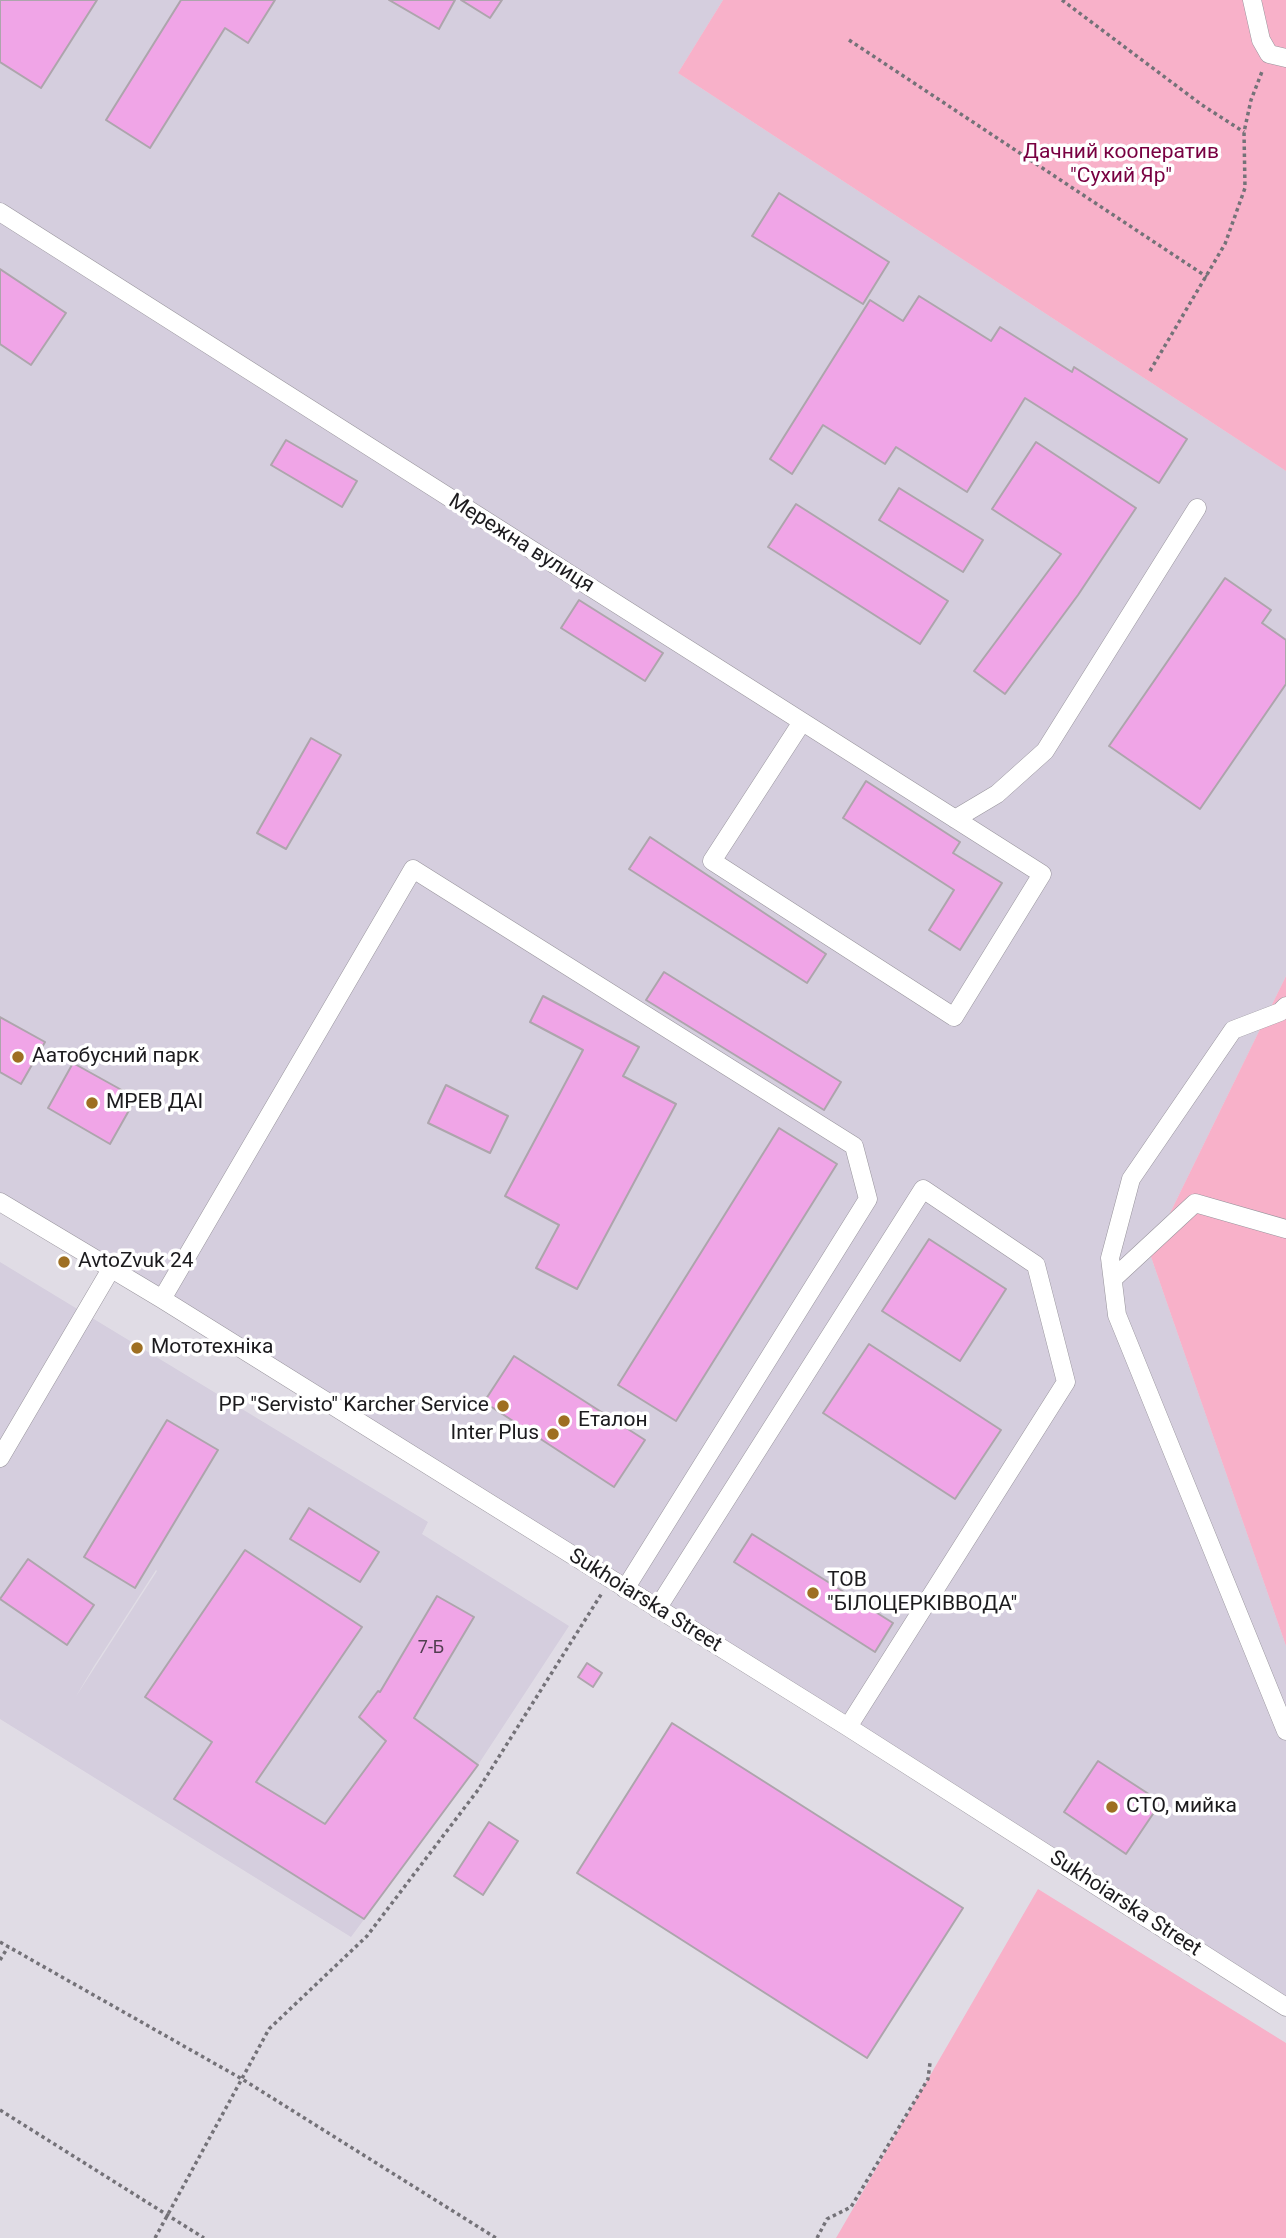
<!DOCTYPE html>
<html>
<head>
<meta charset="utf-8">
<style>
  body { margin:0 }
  canvas { display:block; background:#e0dce5 }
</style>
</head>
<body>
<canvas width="1286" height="2238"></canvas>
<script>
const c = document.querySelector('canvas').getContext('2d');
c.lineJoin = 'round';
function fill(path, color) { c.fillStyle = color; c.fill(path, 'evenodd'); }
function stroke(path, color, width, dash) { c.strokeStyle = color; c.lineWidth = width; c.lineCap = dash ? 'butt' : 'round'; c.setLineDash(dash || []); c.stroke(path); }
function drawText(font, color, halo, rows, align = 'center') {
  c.font = font + ' Roboto,sans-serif'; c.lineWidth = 7; c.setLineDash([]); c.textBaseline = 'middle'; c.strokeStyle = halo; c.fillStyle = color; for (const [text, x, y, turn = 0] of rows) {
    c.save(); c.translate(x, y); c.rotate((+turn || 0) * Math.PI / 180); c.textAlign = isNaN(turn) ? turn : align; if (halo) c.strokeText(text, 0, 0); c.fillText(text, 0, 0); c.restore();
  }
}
fill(new Path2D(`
  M0 0H723L678 73 1286 471V976L1150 1254 1286 1646V2005L0 1202Z
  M0 1262 428 1522 422 1534 569 1626 472 1774 351 1937 0 1719ZM156 1570 157 1571 75 1698 94 1666Z`), '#d5cede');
fill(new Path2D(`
  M723 0H1286V471L678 73Z
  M1286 976V1646L1150 1254Z
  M1038 1889 1286 2043V2238H836Z`), '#f8b1c9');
const building = new Path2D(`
  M0 0H97L41 88 0 62Z
  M181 0H275L248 43 225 28 150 148 106 120Z
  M389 0H455L439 29Z
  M461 0H502L490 18Z
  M779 193 889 262 863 304 752 236Z
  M0 269 66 313 31 365 0 344Z
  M919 296 991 341 1000 327 1072 372 1074 367 1187 439 1159 483 1025 398 967 492 896 447 885 464 823 425 792 474 770 459 870 300 903 321Z
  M286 440 357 481 342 507 271 465Z
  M1036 442 1136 508 1078 595 1005 694 974 671 1061 554 992 509Z
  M899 488 983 540 963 572 879 520Z
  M796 504 948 601 920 644 768 547Z
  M1225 578 1271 610 1262 623 1286 640V684L1200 809 1109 746Z
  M579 600 663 653 645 681 561 628Z
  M311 738 341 755 286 849 257 833Z
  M866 781 960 842 953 853 1002 883 960 950 929 930 954 890 843 818Z
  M650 837 826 954 807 983 629 869Z
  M664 972 841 1082 824 1110 646 1000Z
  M543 996 639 1047 623 1076 676 1104 577 1289 536 1268 559 1225 505 1196 583 1050 530 1022Z
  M0 1017 45 1042 21 1084 0 1072Z
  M73 1063 136 1098 110 1144 48 1108Z
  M446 1085 508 1116 490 1153 428 1123Z
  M779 1128 837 1164 676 1421 618 1385Z
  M929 1239 1006 1289 960 1361 882 1311Z
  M869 1344 1001 1430 955 1499 823 1413Z
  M514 1356 645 1440 614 1487 484 1402Z
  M167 1420 218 1450 135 1588 84 1557Z
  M309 1508 379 1552 360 1582 290 1539Z
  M752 1534 893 1623 875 1652 734 1562Z
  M245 1550 362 1627 256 1782 325 1824 386 1741 359 1717 378 1691 380 1692 437 1596 474 1617 414 1718 478 1765 364 1919 174 1799 212 1742 145 1697Z
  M28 1559 94 1605 67 1645 0 1599Z
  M587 1663 602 1673 593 1687 578 1677Z
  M672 1723 963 1908 867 2058 577 1873Z
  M1098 1761 1161 1802 1126 1854 1064 1812Z
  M489 1822 518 1841 483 1895 454 1876Z`);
fill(building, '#f0a5e7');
stroke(building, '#ada5ac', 2);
const minor = new Path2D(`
  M1252 0 1261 40 1269 54 1286 58
  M0 212 1042 874 954 1017 712 861 802 722
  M955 819 997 794 1045 751 1197 508
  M1286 1006 1280 1012 1233 1030 1131 1179 1110 1258 1117 1315 1286 1731
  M0 1202 162 1299 848 1727 1286 2007
  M1113 1279 1195 1203 1286 1229
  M162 1299 413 869 854 1146 868 1199 625 1589
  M0 1458 111 1269
  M657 1609 923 1189 1036 1265 1066 1382 848 1727`);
stroke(minor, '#99959d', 19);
stroke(new Path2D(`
  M1062 0 1202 105 1244 132
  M849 40 1207 277
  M1150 371 1225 244 1245 188 1244 132 1251 100 1263 69
  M0 1942 242 2079 496 2238
  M0 1960 8 1947
  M0 2110 204 2238
  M155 2238 269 2029 367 1936 478 1790 602 1593
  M817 2238 827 2219 851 2207 928 2079 930 2063`), '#747278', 3.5, [3.5, 3.5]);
stroke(minor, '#fff', 18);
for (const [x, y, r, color] of [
  [18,1057,7,"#9e6f22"],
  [92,1103,7,"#9e6f22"],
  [64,1262,7,"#9e6f22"],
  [137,1348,7,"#9e6f22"],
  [503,1406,7,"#9e6f22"],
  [564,1421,7,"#9e6f22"],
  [553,1434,7,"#9e6f22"],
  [813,1593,7,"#9e6f22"],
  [1112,1807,7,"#9e6f22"]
]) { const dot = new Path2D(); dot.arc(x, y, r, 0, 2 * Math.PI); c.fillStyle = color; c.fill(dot); stroke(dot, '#fff', 2.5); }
drawText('18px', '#513e50', null, [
  ["7-Б",431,1648]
]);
drawText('21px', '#780041', '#fff', [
  ["Дачний кооператив",1121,153],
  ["\"Сухий Яр\"",1121,177]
]);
drawText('21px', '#1c1b1e', '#fff', [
  ["Мережна вулиця",521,544,32],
  ["Sukhoiarska Street",645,1601,32],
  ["Sukhoiarska Street",1125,1904,33]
]);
drawText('21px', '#1c1b1e', '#fff', [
  ["Аатобусний парк",32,1057],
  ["МРЕВ ДАІ",106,1103],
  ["AvtoZvuk 24",78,1262],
  ["Мототехніка",151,1348],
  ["PP \"Servisto\" Karcher Service",489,1406,"right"],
  ["Еталон",578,1421],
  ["Inter Plus",539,1434,"right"],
  ["ТОВ",827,1581],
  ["\"БІЛОЦЕРКІВВОДА\"",827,1605],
  ["СТО, мийка",1126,1807]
], 'left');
</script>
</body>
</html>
